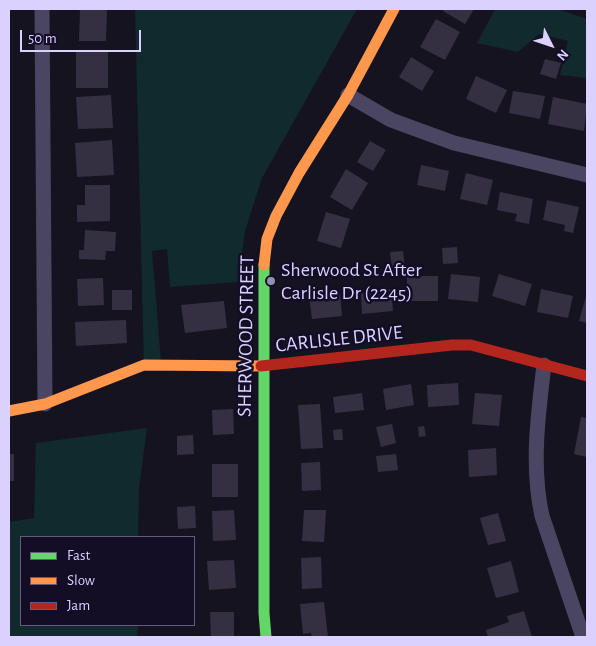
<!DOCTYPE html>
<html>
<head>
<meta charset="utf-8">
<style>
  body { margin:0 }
  #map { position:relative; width:596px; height:646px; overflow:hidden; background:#161320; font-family:"Alegreya Sans",sans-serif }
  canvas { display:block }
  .frame { position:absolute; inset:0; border:10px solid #dad1ff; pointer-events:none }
  .legend { position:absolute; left:20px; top:536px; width:175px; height:90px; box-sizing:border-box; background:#130d26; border:1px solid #635b7d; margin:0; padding:6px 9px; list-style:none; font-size:15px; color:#dad1ff }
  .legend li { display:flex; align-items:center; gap:10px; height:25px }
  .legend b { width:25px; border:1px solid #635b7d }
  .north { position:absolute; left:526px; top:20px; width:50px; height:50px; -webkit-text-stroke:4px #130d26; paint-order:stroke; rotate:131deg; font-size:14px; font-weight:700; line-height:20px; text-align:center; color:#dad1ff }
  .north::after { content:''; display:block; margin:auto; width:18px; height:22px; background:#dad1ff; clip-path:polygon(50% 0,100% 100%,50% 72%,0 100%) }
  .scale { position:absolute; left:20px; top:30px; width:121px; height:22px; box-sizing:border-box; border:2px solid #dad1ff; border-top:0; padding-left:6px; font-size:15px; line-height:18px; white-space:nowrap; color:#dad1ff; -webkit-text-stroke:4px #130d26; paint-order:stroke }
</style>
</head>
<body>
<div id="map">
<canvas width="596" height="646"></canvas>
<div class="frame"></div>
<ul class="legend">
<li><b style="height:6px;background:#63d668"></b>Fast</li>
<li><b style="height:6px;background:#ff974d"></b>Slow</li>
<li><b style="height:6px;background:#b3261e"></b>Jam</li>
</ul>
<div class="north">N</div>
<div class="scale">50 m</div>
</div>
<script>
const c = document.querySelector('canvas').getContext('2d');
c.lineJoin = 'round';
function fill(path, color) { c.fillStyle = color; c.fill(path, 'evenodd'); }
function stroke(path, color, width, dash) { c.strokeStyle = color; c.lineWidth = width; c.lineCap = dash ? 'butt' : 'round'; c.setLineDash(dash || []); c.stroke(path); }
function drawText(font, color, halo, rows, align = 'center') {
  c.font = font + ' "Alegreya Sans",sans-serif'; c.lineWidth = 5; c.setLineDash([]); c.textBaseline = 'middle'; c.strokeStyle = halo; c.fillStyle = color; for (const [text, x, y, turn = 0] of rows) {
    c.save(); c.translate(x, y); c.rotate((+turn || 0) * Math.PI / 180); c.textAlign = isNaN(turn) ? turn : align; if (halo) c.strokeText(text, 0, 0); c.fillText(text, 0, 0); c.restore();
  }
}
fill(new Path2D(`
  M135 9H357L262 178 245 231 238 282 170 287 167 249 152 251 161 362 144 365Z
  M495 9H557L587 19V78L560 75 568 41 539 34 518 52 477 43Z
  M147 428 139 488 138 537H21V625H138L137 637H9V522L34 518 36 443Z`), '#102a2e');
fill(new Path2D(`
  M80 9H107L106 41H79Z
  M444 9H474L465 24 443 11Z
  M436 19 460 32 445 60 420 47Z
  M76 52H108V88H76Z
  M411 57 434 71 422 91 399 77Z
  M545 59 561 63 556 79 540 74Z
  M476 76 507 90 496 113 466 99Z
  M513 91 545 96 540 119 509 113Z
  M111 95 113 128 78 129 76 97Z
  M553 97 587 104 584 131 548 124Z
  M112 140 114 175 77 177 75 143Z
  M370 141 386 150 373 171 357 162Z
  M421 165 449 171 445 191 417 185Z
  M346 169 368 183 352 210 330 197Z
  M466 173 493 180 487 205 460 199Z
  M85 185H110V221L77 222V205H85Z
  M500 192 533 199 529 224 515 221 517 214 497 210Z
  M547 200 579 207 573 233 564 231 565 225 543 220Z
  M326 212 350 219 341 248 317 241Z
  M85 230 116 232 115 251H106L105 260 79 259V250H84Z
  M457 247 458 263 443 264 442 248Z
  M403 251 405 268 392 269 390 252Z
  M451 274 480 277 478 302 448 299Z
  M499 274 532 284 525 306 492 296Z
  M407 276H438V301H407Z
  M103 278 104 305 78 306 77 279Z
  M391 289 393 311 362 314 361 292Z
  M541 289 573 296 568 318 537 312Z
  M112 290H132V310H112Z
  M340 293 342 316 312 319 309 296Z
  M587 293V323L579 321Z
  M224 301 227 328 185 333 181 305Z
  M126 320 127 343 76 346 75 322Z
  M458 383 459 405 428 407 427 385Z
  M411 384 414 405 386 410 383 389Z
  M362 393 364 410 335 413 333 397Z
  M475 393 502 395 499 426 472 424Z
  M320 404 323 448 301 449 298 405Z
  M233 409 234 434 213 435 212 410Z
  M581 417 587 418V457L574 454Z
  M392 424 396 443 381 447 376 427Z
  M424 426 426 436 419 437 418 427Z
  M342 429 343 440H334L333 430Z
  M193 435 194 454 177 455V436Z
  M496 448 497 475 469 477 468 450Z
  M9 454H14V481H9Z
  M396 454 398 470 378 472 376 456Z
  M320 462 321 490 302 491 301 463Z
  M212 464H238V497H212Z
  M195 506 196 528 178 529 177 507Z
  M234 510 236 540 213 541 212 511Z
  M304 510H326L324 542 302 541Z
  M498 513 506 541 488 545 480 518Z
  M321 557 322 588 302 589 301 558Z
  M234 560 236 588 209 590 207 561Z
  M511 561 519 592 496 598 487 568Z
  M324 602 328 637H312L311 633 303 634 300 604Z
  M524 611 532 637H488L486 630 509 622 507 616Z
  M210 612H234V637H211Z`), '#343042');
stroke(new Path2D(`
  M42 9 45 404
  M348 95 391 120 454 143 587 175
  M544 365C538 416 531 466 542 516L583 637`), '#4a4661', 15);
stroke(new Path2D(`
  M264 265V613L266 637`), '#63d668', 11);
stroke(new Path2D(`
  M264 265 267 239 276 216 299 173 348 95 394 9
  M9 411 45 404 144 365 261 366`), '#ff974d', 11);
stroke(new Path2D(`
  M261 366 452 345H471L587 376`), '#b3261e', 11);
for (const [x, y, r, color] of [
  [271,281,5,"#958eb1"]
]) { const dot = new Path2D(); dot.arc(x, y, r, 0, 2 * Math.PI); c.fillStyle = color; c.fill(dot); stroke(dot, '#130d26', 2); }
drawText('20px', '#dad1ff', '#130d26', [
  ["Sherwood St After",281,270],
  ["Carlisle Dr (2245)",281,293]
], 'left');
drawText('20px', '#dad1ff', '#130d26', [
  ["SHERWOOD STREET",246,336,-89],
  ["CARLISLE DRIVE",339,339,-6]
]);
</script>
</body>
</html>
